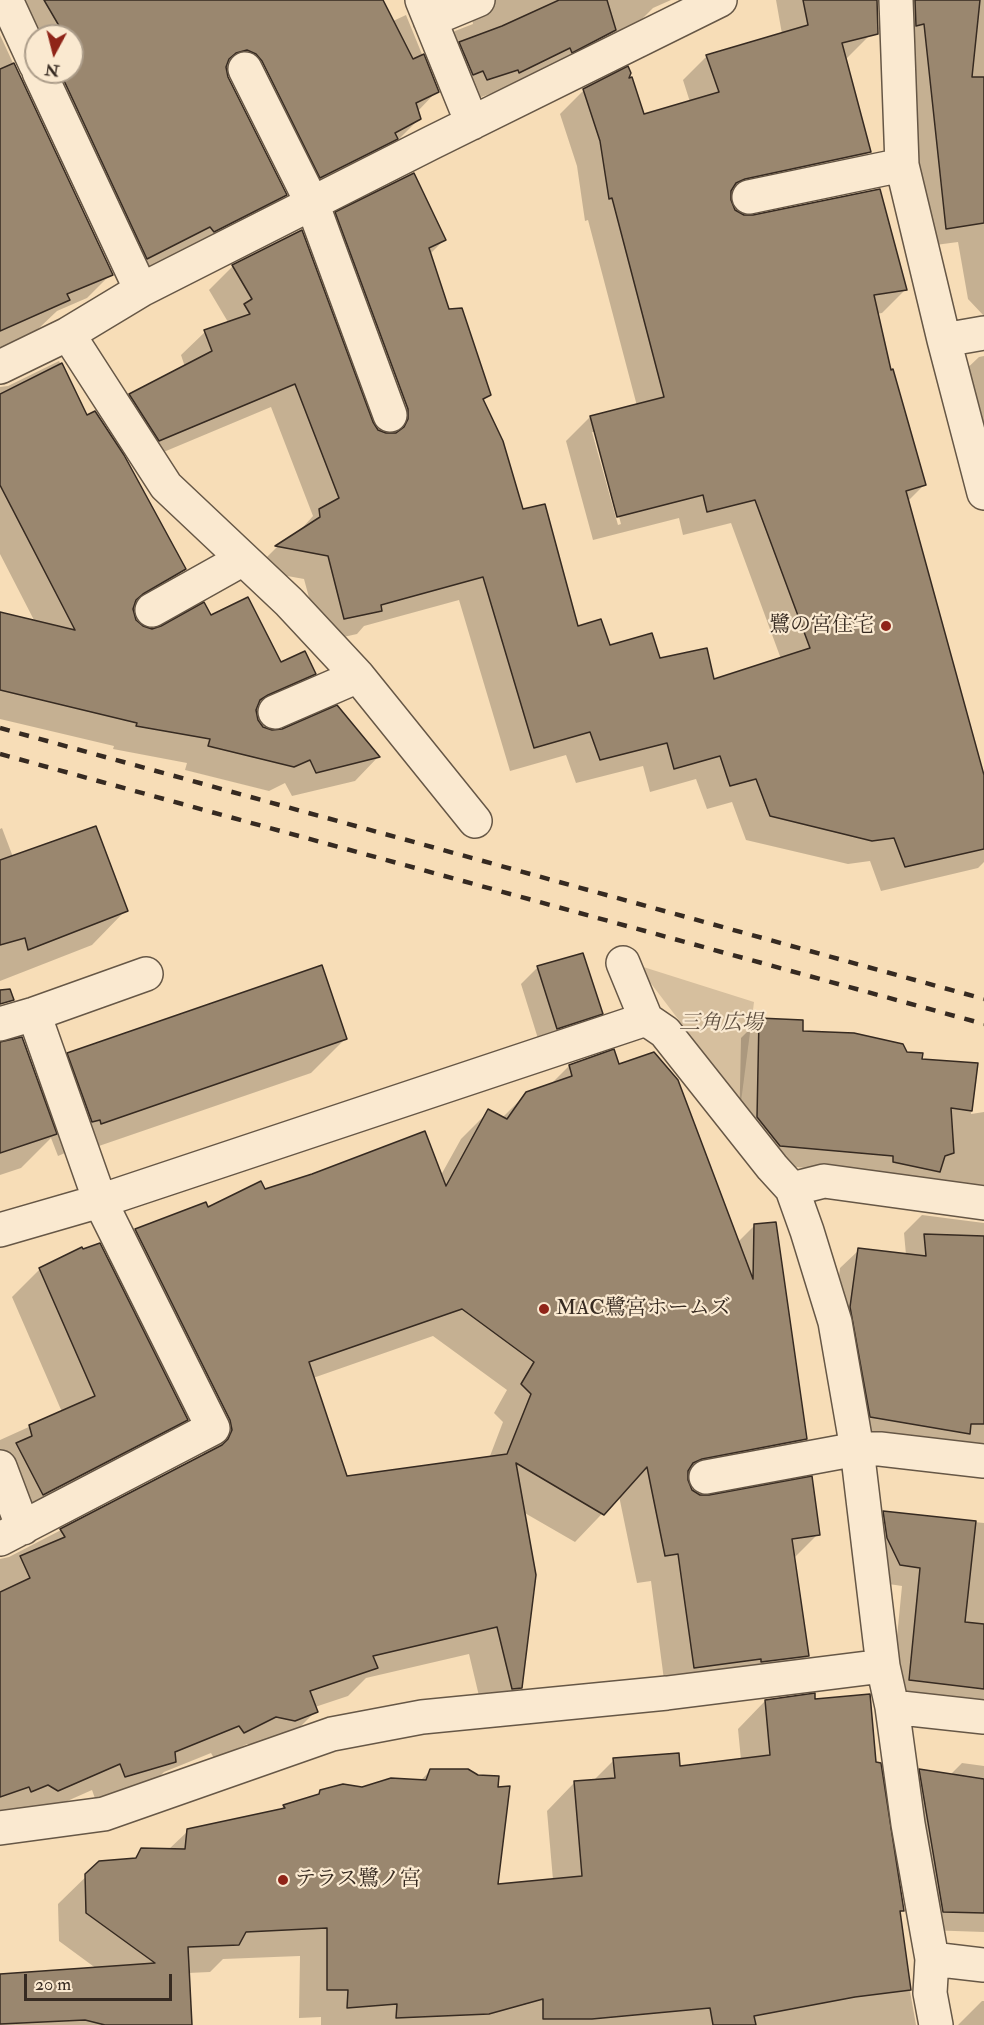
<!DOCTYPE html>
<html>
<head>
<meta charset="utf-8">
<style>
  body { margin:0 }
  #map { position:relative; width:984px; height:2025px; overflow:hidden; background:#f7ddb7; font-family:"IM FELL Double Pica",serif }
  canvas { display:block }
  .north { position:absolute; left:24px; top:24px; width:60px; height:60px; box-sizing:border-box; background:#fae9d0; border:2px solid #ac9d8a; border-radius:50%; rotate:187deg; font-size:16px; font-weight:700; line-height:24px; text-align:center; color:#362a21 }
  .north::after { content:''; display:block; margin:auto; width:21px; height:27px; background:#8f2418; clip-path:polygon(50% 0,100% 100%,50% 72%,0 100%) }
  .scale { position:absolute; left:24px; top:1974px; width:148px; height:27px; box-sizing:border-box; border:3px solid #362a21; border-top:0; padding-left:8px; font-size:18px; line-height:21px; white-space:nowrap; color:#362a21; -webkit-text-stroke:4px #fae9d0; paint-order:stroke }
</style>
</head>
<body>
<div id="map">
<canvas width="984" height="2025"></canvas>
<div class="north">N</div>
<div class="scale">20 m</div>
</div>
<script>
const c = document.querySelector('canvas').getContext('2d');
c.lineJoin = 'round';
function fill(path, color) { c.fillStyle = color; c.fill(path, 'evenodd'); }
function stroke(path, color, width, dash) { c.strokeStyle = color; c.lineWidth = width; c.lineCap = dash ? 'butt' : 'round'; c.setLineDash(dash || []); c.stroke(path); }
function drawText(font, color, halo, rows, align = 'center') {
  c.font = font + ' "IM FELL Double Pica","Noto Serif JP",serif'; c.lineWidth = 4.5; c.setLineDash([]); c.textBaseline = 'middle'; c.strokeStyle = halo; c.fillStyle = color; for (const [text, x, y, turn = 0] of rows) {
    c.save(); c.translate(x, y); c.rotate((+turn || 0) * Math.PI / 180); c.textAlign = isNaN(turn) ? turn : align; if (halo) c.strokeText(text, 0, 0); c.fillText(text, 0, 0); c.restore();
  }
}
fill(new Path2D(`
  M637 965 754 1002 741 1102Z`), '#d6bf9e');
fill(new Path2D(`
  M0 0H367L378 28 406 15 437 91 417 112 419 119 395 143 296 201 232 77 225 75 285 195 261 219 123 282ZM36 36H72V72H36Z
  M421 0H671L653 8 631 30 495 96 493 93 463 103 431 55 455 31 473 24 472 18Z
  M776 0H864L870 35 845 60 869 152 845 176 729 200 734 211 905 290 882 313 877 314 890 371 924 485 907 502 984 781V862L978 868 881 891 870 861 848 864 746 840 732 802 707 809 696 779 650 792 643 766 576 783 566 755 510 771 459 600 364 626 357 634 321 642 304 579 254 570 276 548 296 535 313 516 271 407 135 464 106 419 130 395 185 367 181 355 205 332 228 322 209 290 233 266 378 431 385 434 312 238 336 214 444 240 430 254 448 310 489 395 483 401 522 510 577 627 609 647 659 660 713 681 781 659 731 523 683 535 679 518 593 540 566 441 590 417 637 406 588 220 585 221 577 166 560 114 584 90 626 81 643 116 690 102 683 80 707 56 782 34ZM592 432H596L621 524 618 525Z
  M904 0H984V316L968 299 958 242 928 246 906 41Z
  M0 35 111 274 87 298 57 311 17 349 0 357Z
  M984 356V456L960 375 979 357Z
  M59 361 87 417 184 569 160 593 132 609 135 620 141 627 151 630 210 617 281 664 314 674 290 698 255 713 257 721 262 728 378 757 355 781 292 796 285 783 269 791 185 770 187 763 113 749 114 746 0 719V614L35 622 0 554V387L8 386Z
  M2 828 13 857 126 910 92 945 0 981V829Z
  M538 967 601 1013 584 1030 540 1045 521 984Z
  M759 1020 801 1032 906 1054 921 1060 977 1065 971 1114 984 1112V1218L875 1174 761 1164 739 1136 741 1038Z
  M345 1039 311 1073 67 1157 65 1153 58 1156 51 1138 21 1168 0 1175V1070L37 1085 68 1054Z
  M569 1066H618L737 1243 755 1225 805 1439 777 1467 688 1483 691 1491 700 1496 818 1534 793 1559 808 1656 780 1684 666 1695 651 1581 637 1583 619 1496 575 1542 523 1512 521 1688 493 1716 484 1717 469 1654 366 1678 348 1696 315 1707 316 1711 288 1739 266 1748 247 1744 215 1760 211 1753 164 1772 146 1790 97 1804 92 1790 29 1818 0 1815V1559L9 1557 204 1456 202 1448 188 1418 158 1448 5 1528 0 1515V1440L62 1412 12 1297 40 1269 107 1260 136 1231 264 1191 441 1175 461 1139 489 1111 502 1118 527 1093 550 1085ZM433 1336 507 1390 494 1413 503 1422 490 1456 346 1478 313 1378Z
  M922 1215 984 1223V1457L852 1435 832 1326 840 1268 859 1250 906 1255 904 1233Z
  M884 1513 984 1523V1709L891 1698 902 1586 882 1583 866 1531Z
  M765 1701H814L875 1764 903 1910 899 1914 749 1968 910 1991 916 2025H321V2017L299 2018 300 1956 223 1959 210 1972 188 1973V2025H0V1975L97 1969 59 1941 58 1904 100 1863 132 1860 142 1850H168L188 1831 280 1811 284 1806 315 1797 321 1792 420 1781 431 1770 496 1886 553 1880 547 1811 574 1783 592 1782 614 1760 679 1768 741 1760 738 1729Z
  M962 1763 984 1766V1932L925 1930 902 1789 920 1770 950 1775Z
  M982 2001H984V2025H958Z`), '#0003');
const building = new Path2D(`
  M44 0H383L413 59 424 54 439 92 416 103 421 119 395 133 398 139 320 178 262 61 256 54 247 50 236 53 229 59 226 67 228 77 287 195 214 232 210 227 147 259 60 72H72V36H65Z
  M559 0H607L616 30 572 53 570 48 519 73 518 70 487 80 483 71 473 75 459 42 502 26Z
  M803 0H877L878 34 842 43 871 152 745 179 736 183 731 191V200L735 210 744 215H753L880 189 907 290 874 295 891 370 893 369 926 485 906 491 984 775V849L905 867 894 838 872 841 770 816 756 779 730 786 720 756 674 769 667 743 600 760 590 732 534 748 483 577 381 605 382 611 344 619 328 556 275 546 320 517 319 509 339 498 295 384 159 441 129 394 212 351 204 330 250 314 244 304 252 299 232 265 302 230 373 422 378 430 386 433H396L404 427 408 419V409L335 212 414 173 446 240 429 248 449 309 462 308 491 395 483 399 503 441 523 509 545 504 578 626 601 619 610 645 652 633 660 658 707 648 714 679 810 648 755 500 707 512 703 495 617 517 590 416 664 397 612 198 609 199 600 141 583 89 628 66 631 73 629 78 632 77 644 114 719 92 706 55 808 25Z
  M915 0H980L972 77H984V223L946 229 924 24 916 26Z
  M14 63 113 275 67 294 70 300 0 331V69Z
  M62 363 87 415 95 411 124 455 186 569 143 594 136 600 133 609 136 620 143 626 152 629 161 626 204 602 211 615 248 597 281 662 305 651 316 674 268 695 260 700 256 710 258 720 263 727 272 730 282 729 337 705 380 757 316 773 310 760 294 767 208 746 210 739 136 726 137 723 0 690V612L75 630 0 485V394Z
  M96 826 128 911 28 950 25 938 0 945V860Z
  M583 953 603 1014 557 1029 537 966Z
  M322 965 347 1039 101 1124 100 1120 92 1122 67 1053Z
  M10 989 14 1000 0 1004V990Z
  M759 1018 803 1020V1031L854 1033 903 1044 907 1052 923 1053 922 1059 978 1063 972 1111 951 1108 954 1153 945 1156 940 1172 893 1162V1156L780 1146 757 1117Z
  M22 1037 57 1134 0 1153V1042Z
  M614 1049 619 1064 654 1052 678 1080 753 1279 754 1224 776 1222 807 1439 702 1459 693 1463 688 1471V1480L692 1490 700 1495H709L812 1476 820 1535 792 1539 809 1656 761 1662V1659L694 1668 678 1554 665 1556 647 1467 604 1515 516 1463 536 1575 522 1688 512 1689 497 1627 373 1656 378 1668 310 1691 318 1712 295 1721 276 1717 244 1733 239 1726 175 1752 176 1762 125 1777 120 1764 58 1791 48 1785 31 1792 29 1787 0 1797V1592L30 1578 20 1556 65 1537 60 1529 222 1445 228 1439 232 1430 230 1420 135 1229 206 1202 208 1207 261 1181 265 1189 312 1174 425 1131 446 1186 488 1109 507 1119 526 1092 572 1076 569 1065ZM462 1309 534 1362 521 1384 531 1394 507 1454 347 1476 309 1362Z
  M924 1234 984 1236V1424H971L970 1434 870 1417 850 1307 858 1248 926 1256Z
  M100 1243 188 1420 43 1495 16 1443 32 1436 29 1425 95 1396 39 1268 82 1247 83 1249Z
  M883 1511 976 1521 965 1622 984 1624V1689L909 1680 920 1568 900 1565 887 1538Z
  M815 1693V1699L870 1694 876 1762 881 1763 904 1911H900L911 1990 855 1997 754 2016 756 2025H713L710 2008 592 2019H543V1999L489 2014 396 2018 397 2004 347 2008 348 1990H327V1928L246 1932 239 1945 188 1947 192 2025H105L85 2020 0 2024V1974L155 1963 86 1913 85 1874 99 1861 136 1858 141 1848 185 1849 187 1829 285 1808 283 1805 319 1794 320 1790 343 1784 362 1787 391 1778 426 1780 430 1769H468L478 1775 499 1776 498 1787 510 1786 498 1884 582 1876 574 1781 615 1778 613 1758 679 1753 680 1766 770 1755 765 1700Z
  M919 1769 984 1779V1913L943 1912Z`);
fill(building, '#9a876f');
stroke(building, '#362a21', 1.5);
const minor = new Path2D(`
  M6 0 36 65
  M422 0 472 123
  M896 0 902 165 944 340 984 493
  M430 20 478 0
  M245 69 312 203 390 415
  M39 72 141 290
  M749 197 902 165
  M68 334 166 486 289 602 358 676 475 821
  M944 340 984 333
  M0 367 68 334 141 290 431 143 720 0
  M152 610 243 559
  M275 712 358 676
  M623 963 646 1019
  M0 1024 34 1014 146 974
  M792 1189 824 1181 984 1203
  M0 1230 100 1201 646 1019 665 1032 772 1167 792 1189 807 1231 835 1322 857 1449 883 1666 892 1707 908 1824 932 1959 930 1993 936 2025
  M0 1467 23 1528
  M706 1477 857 1449H880L984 1461
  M0 1539 213 1428 100 1201 34 1014
  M892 1707 984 1717
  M0 1828 104 1814 332 1734 422 1717 667 1693 883 1666
  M932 1959 984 1965`);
stroke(minor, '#665746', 36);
stroke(minor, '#fae9d0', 33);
stroke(new Path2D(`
  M0 728 984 999
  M0 754 984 1024`), '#362a21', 4.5, [10, 10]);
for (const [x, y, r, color] of [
  [886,626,6,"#8f2418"],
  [544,1309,6,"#8f2418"],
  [283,1880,6,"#8f2418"]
]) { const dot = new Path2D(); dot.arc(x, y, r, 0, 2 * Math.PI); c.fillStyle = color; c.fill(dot); stroke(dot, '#fae9d0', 2); }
drawText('21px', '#362a21', '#fae9d0', [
  ["鷺の宮住宅",874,626,"right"],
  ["MAC鷺宮ホームズ",556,1309],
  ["テラス鷺ノ宮",295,1880]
], 'left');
drawText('italic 21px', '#5e4f40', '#fae9d0', [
  ["三角広場",721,1024]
]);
</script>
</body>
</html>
